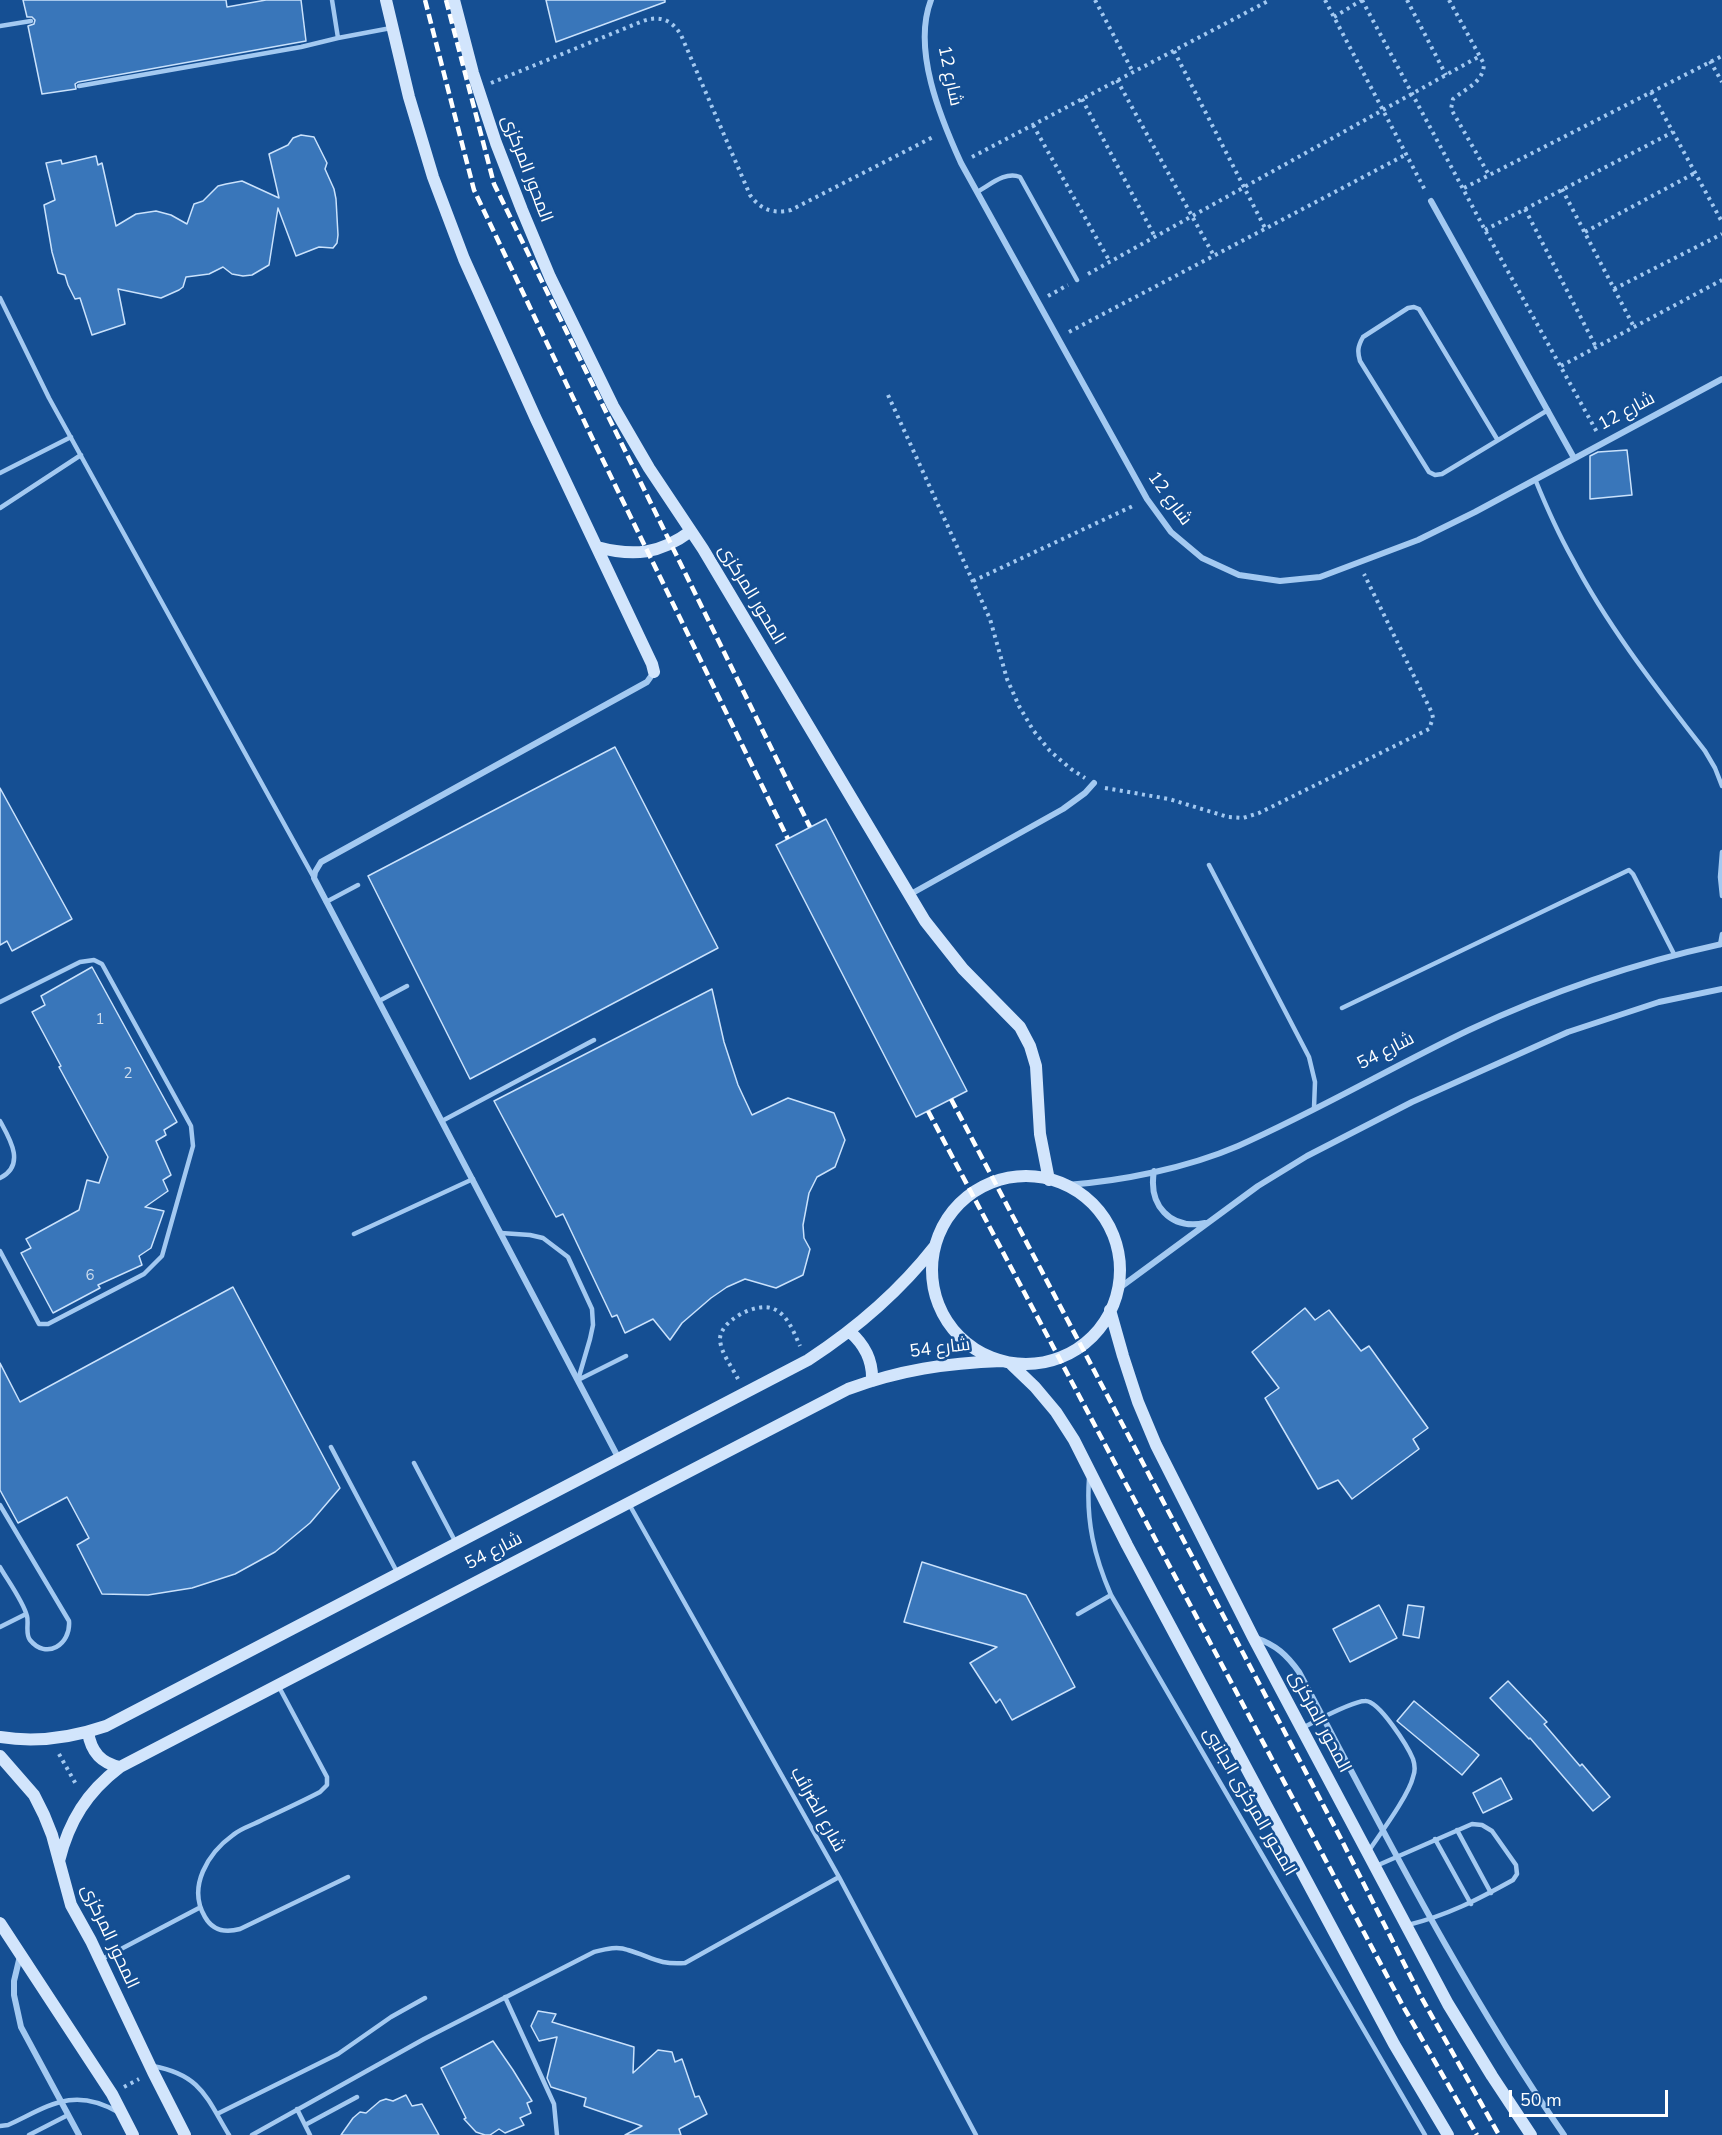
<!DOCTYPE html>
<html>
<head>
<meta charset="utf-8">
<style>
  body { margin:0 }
  #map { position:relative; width:1722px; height:2135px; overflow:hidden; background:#154f93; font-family:"Nunito Sans",sans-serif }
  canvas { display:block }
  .scale { position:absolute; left:1509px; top:2090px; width:159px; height:27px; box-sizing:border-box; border:3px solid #fff; border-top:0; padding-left:8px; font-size:18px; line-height:21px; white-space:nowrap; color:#fff; -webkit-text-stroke:4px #154f93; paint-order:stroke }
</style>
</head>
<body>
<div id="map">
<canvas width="1722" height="2135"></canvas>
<div class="scale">50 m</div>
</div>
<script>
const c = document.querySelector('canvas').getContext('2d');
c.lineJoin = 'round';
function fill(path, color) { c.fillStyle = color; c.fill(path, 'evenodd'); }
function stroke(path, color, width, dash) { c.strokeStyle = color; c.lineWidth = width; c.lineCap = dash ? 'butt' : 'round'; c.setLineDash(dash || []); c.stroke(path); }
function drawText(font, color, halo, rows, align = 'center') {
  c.font = font + ' "Nunito Sans",Cairo,sans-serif'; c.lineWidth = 5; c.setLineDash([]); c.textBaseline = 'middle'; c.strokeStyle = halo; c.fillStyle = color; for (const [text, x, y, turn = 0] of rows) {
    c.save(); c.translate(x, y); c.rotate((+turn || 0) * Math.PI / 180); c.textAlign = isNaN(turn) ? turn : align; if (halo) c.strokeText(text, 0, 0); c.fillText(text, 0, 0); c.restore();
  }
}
const building = new Path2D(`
  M23 0H226L227 7 266 0H301L306 41 78 82 75 84 76 89 42 94 28 26 34 24 35 20 32 17H27Z
  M546 0H665V2L556 42Z
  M301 135 314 137 327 163 325 169 334 189 336 199 338 235 337 243 333 248 319 247 296 256 278 208 269 265 252 275 243 276 232 274 223 267 209 274 186 277 183 287 179 290 161 298 118 289 125 324 92 335 80 298 75 299 68 285 65 275 58 273 52 252 44 205 55 200 46 163 61 160 62 164 96 156 98 165 102 163 116 226 136 214 156 211 171 215 187 224 194 204 203 201 218 186 226 184 242 181 279 198 269 154 288 145 293 138Z
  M1627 450 1632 495 1590 499V456L1598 452Z
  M615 747 718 948 470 1079 368 876Z
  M0 788 72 919 12 951 7 941 0 945Z
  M826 819 967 1091 916 1117 776 845Z
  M92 967 177 1122 164 1130 166 1135 156 1141 171 1175 163 1180 168 1191 145 1207 164 1211 151 1248 139 1256 142 1265 98 1285 100 1288 53 1313 21 1253 31 1248 26 1239 79 1210 87 1180 99 1183 108 1157 59 1067 61 1066 32 1012 45 1005 41 996Z
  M712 989 724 1042 738 1085 752 1115 788 1098 834 1113 845 1140 835 1167 817 1177 809 1193 803 1225 804 1238 810 1249 803 1275 776 1288 745 1279 727 1287 711 1298 682 1323 670 1340 653 1319 625 1333 617 1315 612 1317 563 1214 556 1217 494 1101Z
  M233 1287 340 1488 310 1523 275 1552 235 1574 192 1588 148 1595 102 1594 77 1545 89 1538 67 1497 18 1523 0 1490V1363L20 1402Z
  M1305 1308 1315 1320 1329 1310 1361 1351 1369 1346 1428 1428 1413 1439 1419 1449 1352 1499 1338 1480 1318 1489 1265 1398 1279 1388 1252 1352Z
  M922 1562 1026 1595 1075 1687 1012 1720 1000 1699 996 1703 970 1663 997 1647 904 1622Z
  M1379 1605 1397 1638 1350 1662 1333 1629Z
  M1408 1605 1424 1607 1419 1638 1403 1635Z
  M1508 1681 1547 1722 1544 1724 1580 1766 1582 1764 1610 1797 1593 1811 1530 1738 1529 1739 1490 1698Z
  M1414 1701 1479 1755 1462 1775 1397 1721Z
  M1501 1778 1512 1799 1483 1813 1473 1793Z
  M538 2011 556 2014 552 2022 634 2047 633 2073 658 2050 672 2052 675 2062 682 2059 695 2097 699 2096 707 2114 679 2129 681 2135H625L642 2126 584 2106 586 2098 551 2087 547 2078 557 2037 539 2041 531 2026Z
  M493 2041 513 2070 532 2101 527 2103 531 2113 520 2118 524 2125 505 2133 499 2129 490 2135H485L476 2132 464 2119 466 2118 441 2068Z
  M406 2095 412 2106 422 2104 439 2135H341L353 2118 360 2112 366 2113 380 2101 386 2099 393 2101Z`);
fill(building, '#3976ba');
stroke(building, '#cae2fc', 1.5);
stroke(new Path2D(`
  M1095 0 1133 72
  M1325 0 1426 192
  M1362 0 1485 230 1598 434
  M1407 0 1446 75
  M1449 0 1484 64C1483 83 1466 88 1453 99L1451 109 1489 175
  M1334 17 1362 0
  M1174 51 1265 228
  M1710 61 1722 82
  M1117 80 1214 256
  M491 83 643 21C660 15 672 20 681 35L750 195C761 210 773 214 791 210L935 136
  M1651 92 1722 222
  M1082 99 1155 237
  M1033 125 1110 262
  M972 157 1270 0
  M1464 188 1722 56
  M1562 189 1634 327
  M1525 209 1596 347
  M1485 230 1673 132
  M1585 232 1695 173
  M1088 274 1480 56
  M1614 289 1722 234
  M1048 296 1068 285
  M1069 332 1407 154
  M1561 366 1722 280
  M888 395 990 619 1007 679 1019 706 1033 730 1050 751 1071 769 1085 778
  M973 581 1135 505
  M1105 788 1169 799 1228 817 1243 818 1259 813 1429 729 1433 718 1432 713 1364 574
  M738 1379C732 1367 721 1353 720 1340 719 1321 757 1301 774 1309 788 1315 794 1333 800 1346
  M59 1754 77 1786
  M124 2087 139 2079`), '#a3c9f1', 4, [3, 4.5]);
stroke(new Path2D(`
  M332 0 338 38 391 28
  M0 26 31 21
  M79 86 301 47 338 38
  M977 192C990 185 1005 171 1020 177L1077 280
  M0 298 49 398 314 878
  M1497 439 1419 309 1414 307 1408 308 1363 337C1358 346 1357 351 1360 361L1429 472 1435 475 1442 474 1548 410
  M0 473 71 437
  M1535 479C1546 506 1558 533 1572 558 1608 627 1657 689 1705 751L1715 768 1722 786
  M0 508 81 455
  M1722 852 1720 877 1722 896
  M1209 865 1309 1057 1315 1082 1314 1108
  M326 902 358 885
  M1720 945 1722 934
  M379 1001 407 986
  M0 1002 80 962 94 960 102 964 191 1126 193 1146 162 1256 144 1274 48 1324H39L0 1251
  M1342 1008 1629 870 1633 874 1674 954
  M0 1121C10 1139 26 1165 0 1178
  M442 1121 594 1040
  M501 1233 530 1235 543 1238 568 1257 592 1309 593 1325 590 1339 578 1380
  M354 1234 473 1179
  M578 1380 626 1356
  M331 1447 397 1572
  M414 1463 455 1541
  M1089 1479C1086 1521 1094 1556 1111 1595L1425 2135
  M629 1504 839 1877 976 2135
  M0 1505 69 1621C71 1645 46 1660 30 1640 25 1634 29 1623 27 1616 23 1601 8 1581 0 1567
  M1078 1614 1111 1595
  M0 1627 26 1614
  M279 1687 327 1777V1785L320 1792C301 1802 281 1811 262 1820 253 1825 241 1828 233 1835 208 1853 187 1887 205 1917 213 1931 225 1933 240 1929L348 1877
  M1302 1728C1316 1721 1352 1701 1365 1701 1379 1700 1408 1747 1413 1759 1415 1765 1415 1772 1413 1777 1409 1795 1380 1834 1368 1852
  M1457 1830 1491 1893
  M1435 1839 1471 1904
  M1376 1866 1472 1824 1482 1825 1492 1831 1516 1865 1517 1874 1513 1880C1477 1900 1448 1915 1408 1925
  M102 1959 199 1908
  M505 1997 554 2104 557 2135
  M153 2066C201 2075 206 2097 229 2135
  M297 2109 310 2135
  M217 2114 338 2054 391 2017 425 1998
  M305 2125 357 2097
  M0 2126 8 2125C49 2106 73 2086 118 2112
  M29 2135 68 2115
  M252 2135 424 2039 594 1952C606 1949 617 1946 628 1950 652 1957 658 1965 685 1963L839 1877`), '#a3c9f1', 4.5);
stroke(new Path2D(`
  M931 0C912 49 940 117 961 163L1147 499 1171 532 1202 558 1239 575 1280 581 1320 577 1418 540 1475 512 1722 379
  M1431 201 1574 458
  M909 895 1063 809 1085 793 1094 783
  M1154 1171C1148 1205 1170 1230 1205 1223
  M1067 1185C1122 1181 1187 1168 1238 1146 1317 1111 1392 1067 1469 1030 1550 992 1635 963 1722 944
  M1118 1289 1258 1186 1307 1156 1412 1102 1568 1032 1659 1002 1722 989
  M619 1459 314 878 315 872 321 862 647 682 654 672
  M1256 1638C1276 1645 1287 1655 1299 1672 1383 1830 1462 1988 1564 2135
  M20 1956 14 1981V1995L21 2027 79 2135`), '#a3c9f1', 6);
stroke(new Path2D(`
  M386 0 409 97 433 177 464 259 536 419 652 664 654 672
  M454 0 473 73 496 143 522 210 550 277 613 406 649 468 703 549 925 921 963 969 1020 1027 1030 1046 1036 1066 1040 1134 1049 1180
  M597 547C634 557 660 554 691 531
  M932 1270a94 94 0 1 1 188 0a94 94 0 1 1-188 0Z
  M1110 1310 1123 1356 1138 1402 1156 1445 1253 1637 1448 2004 1492 2076 1531 2135
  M850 1332C865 1345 873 1360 872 1381
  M1011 1364 1035 1387 1056 1412 1074 1440 1127 1545 1394 2044 1448 2135
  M88 1732C91 1752 101 1763 120 1767
  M0 1737C37 1743 71 1738 106 1726L808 1360C857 1328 899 1292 935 1246
  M0 1756 34 1795 44 1815 52 1835 71 1905 91 1941 153 2072 185 2135
  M59 1861C69 1821 87 1792 120 1767L848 1389C900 1370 946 1363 1002 1361
  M0 1923 112 2094 133 2135`), '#d2e5fc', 12);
stroke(new Path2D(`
  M425 0 474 190 597 448 788 839
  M446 0 494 184 810 827
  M951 1099 1340 1837 1420 1995 1499 2135
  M928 1111 1403 2006 1477 2135`), '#fff', 4.5, [10, 4.5]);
drawText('15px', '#ceddee', null, [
  ["1",100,1020],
  ["2",128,1074],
  ["6",90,1276]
]);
drawText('18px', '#fff', '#154f93', [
  ["شارع 12",949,76,78],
  ["المحور المركزى",526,169,69],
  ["شارع 12",1627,412,-28],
  ["شارع 12",1169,499,54],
  ["المحور المركزى",751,595,59],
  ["شارع 54",1386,1052,-27],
  ["شارع 54",940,1349,-7],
  ["شارع 54",494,1552,-27],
  ["المحور المركزى",1319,1722,62],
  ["المحور المركزى الجانبى",1249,1802,60],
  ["شارع الضرائب",817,1810,61],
  ["المحور المركزى",109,1937,65]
]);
</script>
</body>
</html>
